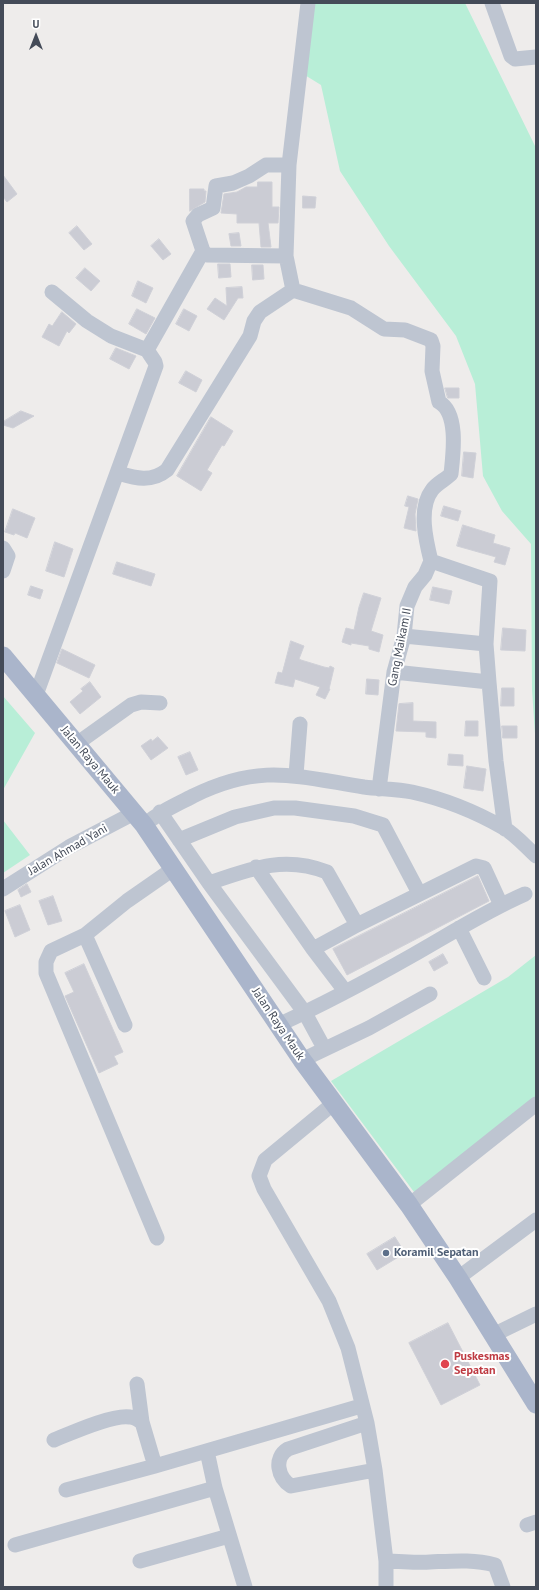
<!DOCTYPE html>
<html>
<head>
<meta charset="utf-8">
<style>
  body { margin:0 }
  #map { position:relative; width:539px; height:1590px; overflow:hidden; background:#eeeceb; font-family:"PT Sans",sans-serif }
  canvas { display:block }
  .frame { position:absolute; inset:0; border:4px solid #444b58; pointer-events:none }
  .north { position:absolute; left:16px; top:16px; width:40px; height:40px; -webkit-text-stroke:3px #fff; paint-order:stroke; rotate:0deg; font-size:11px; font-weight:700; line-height:16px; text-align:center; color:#444b58 }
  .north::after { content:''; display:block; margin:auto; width:14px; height:18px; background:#444b58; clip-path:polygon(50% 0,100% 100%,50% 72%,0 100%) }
</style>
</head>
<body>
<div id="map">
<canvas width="539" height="1590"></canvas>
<div class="frame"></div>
<div class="north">U</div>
</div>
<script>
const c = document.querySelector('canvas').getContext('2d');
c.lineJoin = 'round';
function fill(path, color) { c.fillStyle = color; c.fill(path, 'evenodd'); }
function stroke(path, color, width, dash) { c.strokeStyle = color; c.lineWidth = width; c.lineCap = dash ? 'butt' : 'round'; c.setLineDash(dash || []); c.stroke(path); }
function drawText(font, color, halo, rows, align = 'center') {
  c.font = font + ' "PT Sans",sans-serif'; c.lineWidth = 4; c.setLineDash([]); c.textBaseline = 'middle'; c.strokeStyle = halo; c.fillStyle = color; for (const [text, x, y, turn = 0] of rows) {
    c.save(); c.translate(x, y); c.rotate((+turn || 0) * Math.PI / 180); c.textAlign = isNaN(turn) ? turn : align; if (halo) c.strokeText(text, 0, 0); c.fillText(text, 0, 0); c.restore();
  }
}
fill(new Path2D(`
  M301 3H465L536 148V748L532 690 531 544 502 511 483 476 475 384 456 336 389 246 340 171 321 85 295 69Z
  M3 696 35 733 3 790Z
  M3 820 30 855 3 873Z
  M536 955V1111L420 1200 331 1081 508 977Z`), '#b8eed7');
const building = new Path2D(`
  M3 175 17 194 7 202 3 197Z
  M258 182H272V207H279L278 223H268L271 247H261L259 223H237V214L221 213 224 194 237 192 246 187H257Z
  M190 189H204V191H206L205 202 190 211Z
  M303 196 316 197 315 208H303Z
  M77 226 92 244 84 250 69 233Z
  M239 233 241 246H231L229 234Z
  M159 239 171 254 163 260 151 246Z
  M218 264H230L231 277 219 278Z
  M252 265H263L264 279 253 280Z
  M85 268 100 281 91 291 76 278Z
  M138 281 153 288 146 303 132 296Z
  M242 287 243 298H238L224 320 207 309 215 298 227 306 226 288Z
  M137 309 155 318 146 334 129 324Z
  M184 309 197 316 189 331 176 324Z
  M62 312 76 324 69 333 67 331 59 346 42 337 49 324 52 326Z
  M116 348 136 356 129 369 110 359Z
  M186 371 202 380 196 392 179 383Z
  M445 388H459V398H448Z
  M21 411 34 416 13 428 3 425V422Z
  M211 417 233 431 224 446 222 445 207 470 212 473 201 491 177 476Z
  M464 452 476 453 473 478 462 476Z
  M408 496 418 499 415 514 416 531 404 528 409 507 405 506Z
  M444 506 461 511 458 521 441 516Z
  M13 509 35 518 27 538 15 533 14 535 5 532Z
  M463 525 495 535 493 543 510 548 505 565 494 562 496 557 457 546Z
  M55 542 73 549 64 577 46 571Z
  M117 562 155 574 151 586 113 574Z
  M31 586 43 590 40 599 28 595Z
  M433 587 452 591 449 604 430 600Z
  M364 593 381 598 371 631 383 635 379 652 369 649V646L351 643V645L342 642 346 628 354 630 359 607Z
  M503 628 526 630 525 651 501 650Z
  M291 641 304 646 299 659 301 660 324 667 329 668 330 666 334 668 329 689H330L325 699 316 695 320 687 295 679 293 687 275 683 278 672 282 673Z
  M62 649 95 665 89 678 57 663Z
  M367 679 379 680 378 695 366 694Z
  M90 682 101 697 80 714 70 702 83 691 81 689Z
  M502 688H514V706H501Z
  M413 703V721L436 722V738L426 737V732L396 731 399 704Z
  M466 721H478V736H465Z
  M502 726H517V738H503Z
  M158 737 168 748 151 760 141 746 151 739 152 741Z
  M190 752 198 770 186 775 178 757Z
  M449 754 463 755V766L448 765Z
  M467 766 486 769 483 791 464 788Z
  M478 876 489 901 347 975 333 949Z
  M27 884 31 892 21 897 18 890Z
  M53 896 62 921 48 925 39 901Z
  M20 905 30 930 15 937 5 911Z
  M443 954 448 963 434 971 429 962Z
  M84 964 123 1052 114 1056 118 1064 99 1073 65 996 74 992 65 973Z
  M395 1237 405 1253 377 1270 367 1254Z
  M448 1323 480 1385 441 1405 409 1343Z`);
fill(building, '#cbccd4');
stroke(building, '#cfd0d7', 1);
stroke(new Path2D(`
  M492 3 511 56 515 59 536 57
  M286 256 207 255 203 251 193 221 198 215 213 208 216 186 233 183 249 176 266 165H289
  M293 290 351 308 384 329 405 330 431 340 433 346 432 371 439 402C459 413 453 455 451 474 445 480 437 483 432 490 418 508 426 541 431 561L425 575 415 587 407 606 404 636 394 672 379 789
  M147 350 203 251
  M118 473C135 478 151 483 167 470L250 336 254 321 260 312 293 290 286 256 289 165 308 3
  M3 548 8 556 3 571
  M431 561 490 581 486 644
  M394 672 489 682 486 644 404 636
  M489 682 496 761 505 829
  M36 695 156 366 155 362 147 350 111 336 87 321 52 292
  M75 745 131 705 141 702 160 703
  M296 775 300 724
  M160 812 209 883 305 1013 324 1048
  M144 825C161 811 174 806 193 796 260 763 294 776 364 787 379 789 396 789 412 792 444 799 476 812 504 828 516 835 526 847 536 856
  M179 840 235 817 274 808H295L354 816 383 825 419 893
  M256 867 313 949 345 991
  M209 883C250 869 284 855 327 872L357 925
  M3 889 69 847 134 813
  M459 928 484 978
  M85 935 125 1025
  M313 949 357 925 476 866 484 868 501 905
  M278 1025C324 1004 369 980 413 955 450 934 486 911 525 894
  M302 1060 369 1028 430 994
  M334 1103 265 1160 259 1176 264 1189 329 1301 348 1348 367 1423 375 1470 386 1561V1587
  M409 1205 536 1104
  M157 1238 46 973V962L51 951 85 935 127 901 173 869
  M458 1278 536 1220
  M493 1335 536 1314
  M137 1384 142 1422 155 1466
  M367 1423 288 1449C273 1458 278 1478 291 1486L375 1470
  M54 1440C71 1433 113 1414 130 1417 134 1417 138 1420 142 1422
  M207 1451 215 1488 245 1587
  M66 1490 155 1466 361 1406
  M527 1525 536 1522
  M15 1545 215 1488
  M140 1561 229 1536
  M386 1561C401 1561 415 1563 430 1562 453 1561 473 1559 495 1565L503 1587`), '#bec5d1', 15);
stroke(new Path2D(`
  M3 656 144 825 302 1060 409 1205 458 1278 536 1404`), '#aab5cb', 19);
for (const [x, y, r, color] of [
  [386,1253,4,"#5c6f8a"],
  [445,1364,5,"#e0444e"]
]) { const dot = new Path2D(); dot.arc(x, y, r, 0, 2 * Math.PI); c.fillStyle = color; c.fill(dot); stroke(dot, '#fff', 1.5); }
drawText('12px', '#444b58', '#fff', [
  ["Gang Maikam II",400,647,-79],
  ["Jalan Raya Mauk",90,760,50],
  ["Jalan Ahmad Yani",68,850,-30],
  ["Jalan Raya Mauk",278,1024,56]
]);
drawText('bold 12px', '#4e5e75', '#fff', [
  ["Koramil Sepatan",394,1253]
], 'left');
drawText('bold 12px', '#be3a42', '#fff', [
  ["Puskesmas",454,1357],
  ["Sepatan",454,1371]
], 'left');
</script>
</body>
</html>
